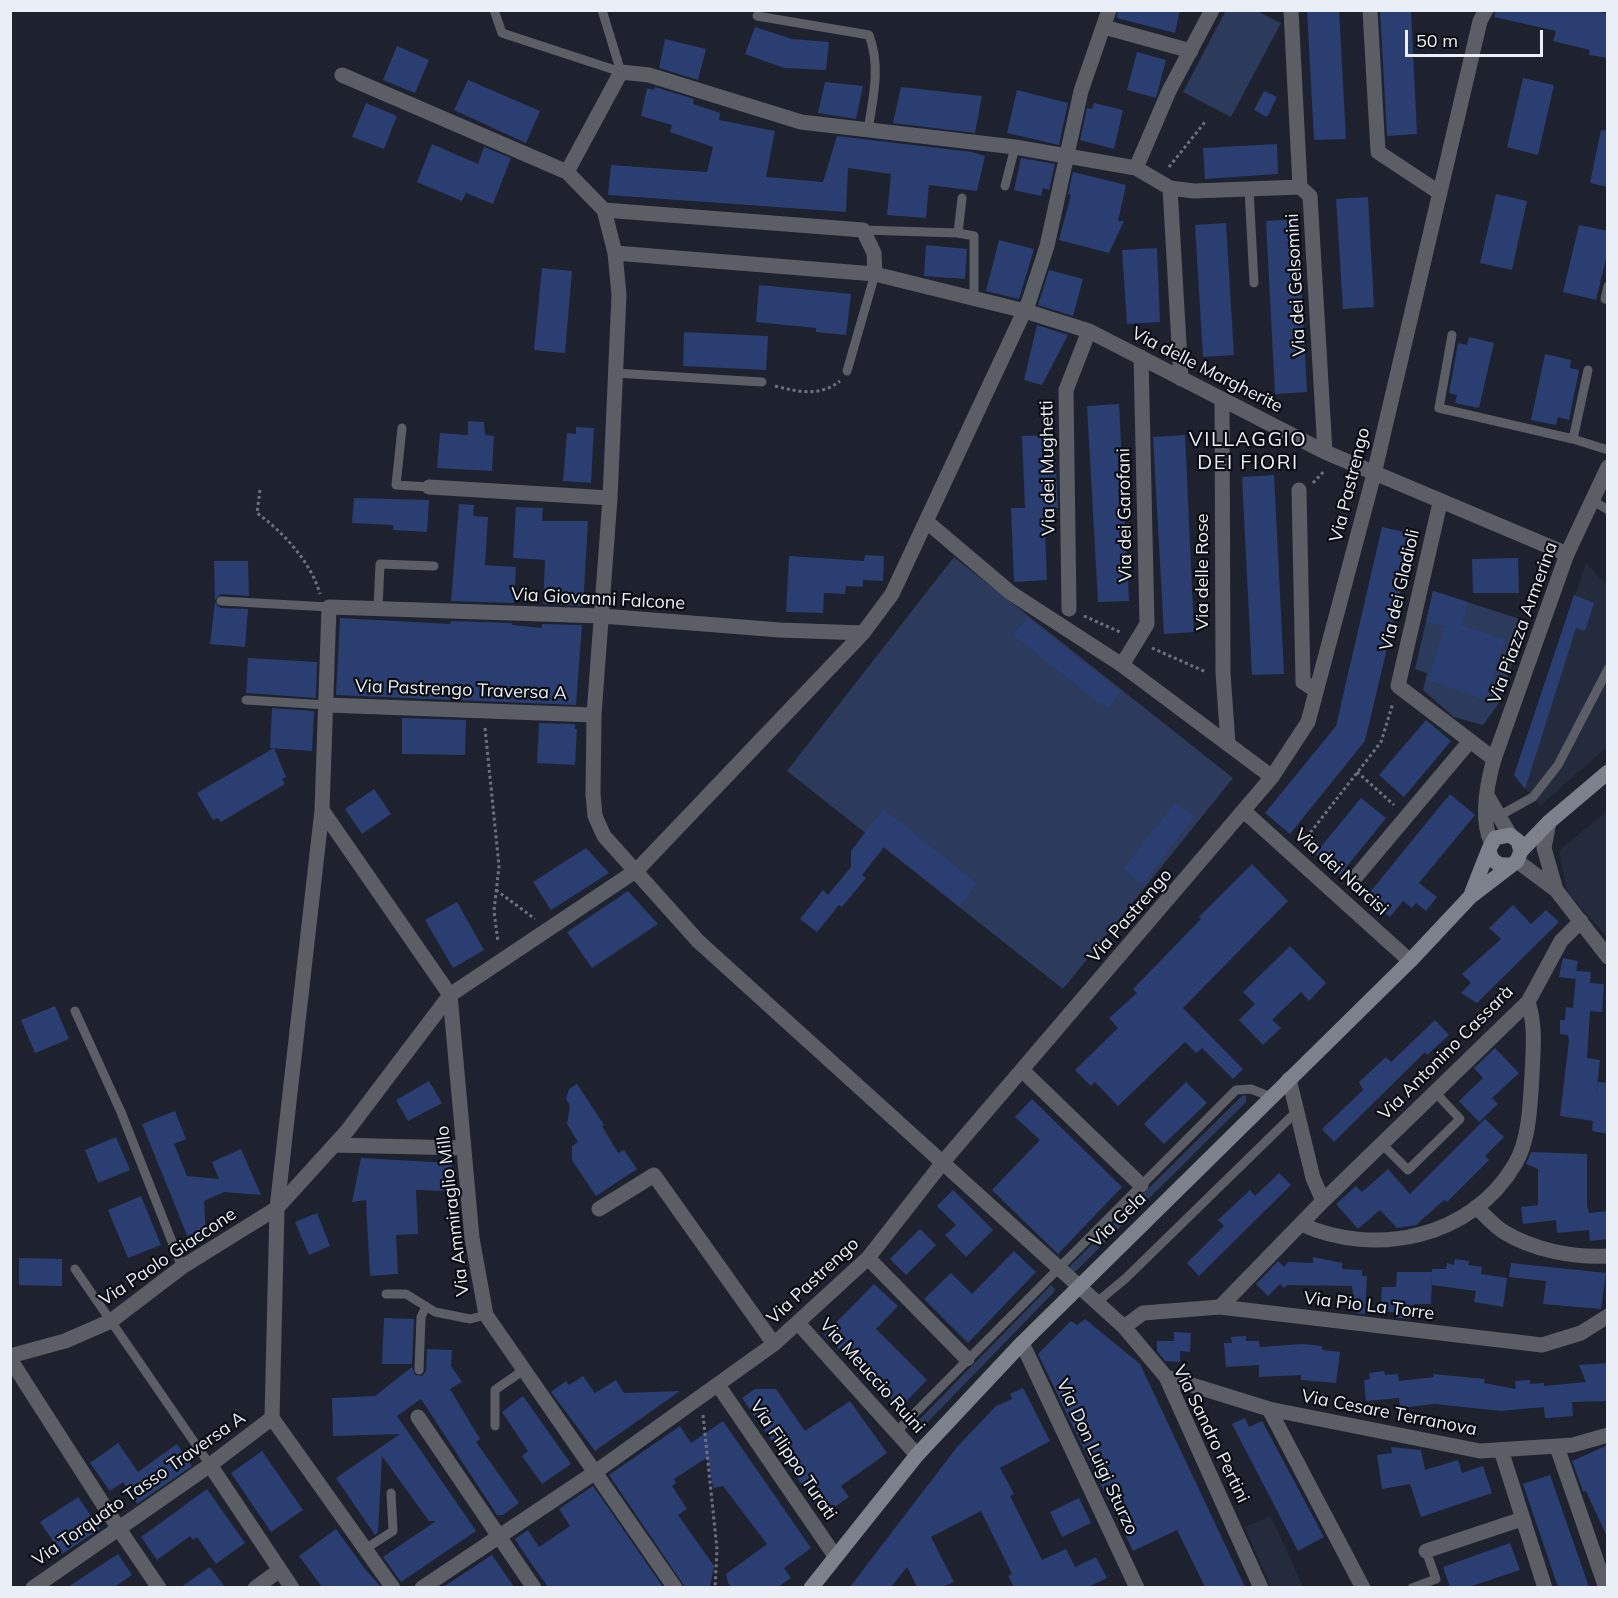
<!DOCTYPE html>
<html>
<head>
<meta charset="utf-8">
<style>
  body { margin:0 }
  #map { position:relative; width:1618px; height:1598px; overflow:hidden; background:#1d222e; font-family:Mulish,sans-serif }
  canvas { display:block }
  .frame { position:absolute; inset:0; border:12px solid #eaeef6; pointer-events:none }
  .scale { position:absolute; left:1405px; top:30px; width:138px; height:27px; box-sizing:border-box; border:3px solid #eaeef6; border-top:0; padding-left:8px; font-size:18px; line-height:21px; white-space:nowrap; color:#eaeef6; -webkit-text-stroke:4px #090c11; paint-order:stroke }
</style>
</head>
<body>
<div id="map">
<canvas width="1618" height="1598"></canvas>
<div class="frame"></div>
<div class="scale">50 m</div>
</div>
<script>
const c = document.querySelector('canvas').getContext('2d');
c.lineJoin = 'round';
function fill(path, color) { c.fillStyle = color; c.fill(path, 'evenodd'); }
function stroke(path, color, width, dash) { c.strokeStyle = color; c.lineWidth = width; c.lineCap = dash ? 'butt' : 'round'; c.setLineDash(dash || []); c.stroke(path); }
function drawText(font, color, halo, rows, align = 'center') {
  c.font = font + ' Mulish,sans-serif'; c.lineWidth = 4.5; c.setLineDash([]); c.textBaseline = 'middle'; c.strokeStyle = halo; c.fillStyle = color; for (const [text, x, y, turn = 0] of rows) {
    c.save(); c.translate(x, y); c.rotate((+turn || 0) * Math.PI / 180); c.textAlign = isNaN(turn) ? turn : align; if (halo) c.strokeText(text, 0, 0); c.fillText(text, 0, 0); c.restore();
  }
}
fill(new Path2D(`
  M1586 563 1607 585V747L1540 806 1514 775Z
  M1607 811V937L1568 893 1559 855 1561 849Z
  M1271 1516 1303 1587H1271L1245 1527Z`), '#232b3d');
fill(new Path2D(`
  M1226 10 1257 11 1281 23 1231 117 1183 92Z
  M954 557 1233 778 1063 989 787 771Z
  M1433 591 1526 621 1499 703 1483 725 1454 717 1423 690 1427 673 1415 669Z
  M1243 1095 1246 1096V1102L1076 1271 1073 1272 1068 1268Z
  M1051 1285 1055 1289 1054 1292 919 1431 913 1432V1426Z`), '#2c3a5b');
fill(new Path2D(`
  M1118 10H1180L1175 33 1117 18Z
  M1307 10H1339L1346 139 1314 140Z
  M1380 10H1411L1417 134 1387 136Z
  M1496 10H1592L1608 14V58L1589 55 1590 50 1553 41 1556 31 1494 17Z
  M755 27 792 39 829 42 826 70 784 68 745 54Z
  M665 39 706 49 698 80 659 68Z
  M397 46 429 60 415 93 383 80Z
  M1137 52 1166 60 1156 98 1127 90Z
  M1523 78 1554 85 1538 155 1507 147Z
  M468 80 540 111 526 143 454 110Z
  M825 82 863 86 856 119 818 113Z
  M655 87 694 99 693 104 720 113 719 120 775 131 766 177 823 182 837 136 972 152 985 156 977 191 929 185 926 218 887 215 891 174 848 168 846 212 608 195 611 165 707 172 713 147 670 132 672 125 641 116 647 88 654 90Z
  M901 87 982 96 975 133 893 123Z
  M1017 90 1068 103 1059 145 1007 133Z
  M1264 91 1277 97 1267 117 1254 110Z
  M366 103 397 116 384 149 352 137Z
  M1094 103 1123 110 1114 149 1080 140 1087 108 1092 109Z
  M1601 130 1608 131V187L1590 183Z
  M432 144 478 164 484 147 511 158 493 204 466 193 462 201 417 182Z
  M1277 144 1278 174 1205 179 1203 148Z
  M1021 158 1055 164 1049 190 1043 188 1041 196 1014 190Z
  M1073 172 1126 185 1118 221H1124L1109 253 1059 240 1071 195 1068 194Z
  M1496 194 1527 201 1512 270 1480 263Z
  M1368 197 1374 307 1343 309 1336 199Z
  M1298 219 1307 392 1275 394 1266 221Z
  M1226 223 1234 355 1203 357 1195 225Z
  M1579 225 1608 231V251L1596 300 1563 292Z
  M999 240 1034 249 1019 299 986 291Z
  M926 245 967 249 965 279 924 276Z
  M1157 248 1160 322 1127 324 1122 250Z
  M542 268 572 271 565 353 534 350Z
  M1049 270 1083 279 1073 316 1038 305Z
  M759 285 851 294 846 335 816 332V328L756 322Z
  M1037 325 1068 335 1042 385 1024 380Z
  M684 332 768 336 766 370 683 366Z
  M1469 337 1494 343 1479 408 1455 403 1457 395 1449 393 1458 343 1467 345Z
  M1545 354 1571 360 1570 368 1579 370 1569 420 1558 417 1556 425 1531 420Z
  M1119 404 1129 601 1098 602 1087 406Z
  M468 421 484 422 485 435 494 436 492 471 437 468 440 433 468 435Z
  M576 427 594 428 591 483 563 481 567 433 576 434Z
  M1054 435 1058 508 1044 509 1047 580 1014 582 1011 508H1025L1022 436Z
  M1185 435 1194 632 1164 634 1153 437Z
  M1274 475 1284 674 1252 675 1242 477Z
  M354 498 429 500 427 532 393 530V525L352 523Z
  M459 504 474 505 473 516 488 517 485 565 516 567 514 603 451 601Z
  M516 507 543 508 542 521H588L583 606 543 604 545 560 513 558Z
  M1382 527 1414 534 1365 741 1290 834 1265 813 1336 726Z
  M865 555 884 556 883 581 863 580V587L846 586 845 594 824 593 823 613 786 612 789 556 864 561Z
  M1518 558 1519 593H1473L1472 559Z
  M214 561H248L249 596 221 594 215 600Z
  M1433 591 1468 602 1461 625 1505 639 1485 700 1428 680 1445 626 1426 622Z
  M1574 595 1594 603 1585 631 1576 628 1525 789 1514 775Z
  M215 602 220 608 248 609 245 647 210 644Z
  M1027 617 1121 692 1107 709 1013 635Z
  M340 618 450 624 451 621 512 623V625L542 628V624L582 625 576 705 336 695Z
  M248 658 317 662 316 698 246 693Z
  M272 708 314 711 312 751 270 748Z
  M402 718 466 720 465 755 402 754Z
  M1426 720 1451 741 1404 797 1379 775Z
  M539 723 575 724V729H577L575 765 537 763Z
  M274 748 286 777 282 779 285 784 221 822 218 818 213 820 197 793Z
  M374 789 391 814 362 834 345 809Z
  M1450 794 1475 815 1419 883 1437 897 1426 911 1416 903 1412 908 1403 901 1390 917 1366 897Z
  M1361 798 1386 818 1340 875 1315 854Z
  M1175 803 1194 817 1143 884 1123 869Z
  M883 809 977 883 959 906 884 847 862 875 866 878 842 907 839 905 817 932 800 919 823 890 828 895 851 867V851Z
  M586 848 609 873 551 910 533 882Z
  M1252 864 1288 901 1183 1008 1243 1069 1233 1079 1202 1048 1196 1053 1185 1042 1118 1106 1095 1082 1091 1086 1075 1070 1118 1028 1109 1018 1137 993 1133 989 1201 919 1199 917Z
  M628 891 658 924 592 968 567 932Z
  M457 902 484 950 453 968 425 920Z
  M1513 905 1531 924 1546 910 1559 922 1477 1003 1461 993 1471 983 1462 974 1501 939 1489 928Z
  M1290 946 1326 983 1309 1001 1301 992 1272 1020 1281 1028 1263 1045 1239 1020 1255 1004 1243 992Z
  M1563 958 1578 961 1576 971 1591 972 1590 983 1604 984 1602 1012 1590 1011 1587 1058 1600 1060 1596 1096 1598 1082 1608 1083V1134L1592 1131 1593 1121 1560 1116 1569 1041 1568 1035 1560 1034V1020H1565L1566 1007 1573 1008 1576 975 1575 979 1559 977Z
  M55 1006 69 1039 35 1053 21 1020Z
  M1435 1020 1449 1035 1427 1055 1425 1052 1334 1142 1322 1129 1363 1090 1359 1082 1386 1057 1391 1062Z
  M1495 1048 1519 1073 1492 1098 1498 1104 1479 1122 1459 1101 1483 1078 1474 1068Z
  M429 1081 442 1103 408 1121 396 1100Z
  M1186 1082 1207 1103 1164 1144 1144 1124Z
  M577 1084 604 1125 602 1126 618 1153 624 1150 637 1169 596 1196 572 1160V1146L578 1142 567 1124 570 1106 566 1099 569 1089Z
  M1032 1099 1122 1187 1058 1254 992 1190 1040 1140 1015 1117Z
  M175 1111 186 1139 174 1144 187 1176 219 1179 212 1162 241 1149 261 1195 224 1192 204 1201 206 1235 191 1245 142 1124Z
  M1485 1119 1504 1137 1485 1156 1489 1160 1447 1202 1444 1200 1416 1225 1397 1228 1380 1210 1358 1229 1336 1204 1356 1186 1362 1192 1388 1169 1410 1194Z
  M116 1137 130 1170 98 1183 85 1150Z
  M1531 1152 1587 1154V1206L1589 1213 1608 1211V1239L1590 1241 1589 1230 1557 1233 1556 1220 1523 1224 1521 1207 1538 1205V1169L1526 1164Z
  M361 1158 452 1163 447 1191 416 1190 418 1234 396 1235 398 1274 370 1276 366 1200 352 1202Z
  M1279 1173 1291 1185 1199 1276 1187 1263 1224 1226 1218 1220 1250 1190 1255 1196Z
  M953 1190 993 1230 966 1257 945 1235 956 1225 937 1206Z
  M141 1196 161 1245 128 1258 108 1210Z
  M317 1213 330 1246 309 1255 295 1222Z
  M920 1229 936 1245 906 1275 890 1259Z
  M1014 1251 1036 1272 968 1343 924 1299 951 1273 972 1294Z
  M1313 1257 1342 1263V1269L1362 1270V1276H1367L1365 1314 1356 1313 1352 1286 1287 1285 1284 1288 1280 1284 1268 1296 1256 1284 1278 1261 1284 1267 1288 1262 1313 1263Z
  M19 1258 62 1259V1286L19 1285Z
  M1455 1259 1469 1261 1468 1265 1482 1267 1481 1274 1507 1278 1503 1307 1474 1302 1476 1291 1432 1285V1274L1431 1304H1414L1413 1319 1397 1318V1312H1386V1304L1381 1303 1382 1287H1396L1397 1272H1432V1269H1446L1447 1263 1454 1265Z
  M1511 1263 1606 1273 1601 1309 1543 1304 1546 1281 1509 1277Z
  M874 1284 898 1306 876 1329 927 1380 900 1408 824 1335Z
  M384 1318 414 1319 412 1364H382Z
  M1085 1319 1140 1364 1245 1587H1205L1177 1530 1133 1551 1038 1354 1071 1321 1077 1325Z
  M1174 1332 1191 1333 1190 1352 1180 1351V1362L1165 1361 1157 1351V1341H1174Z
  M1246 1336V1341H1259L1260 1347 1302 1344 1322 1346V1350L1340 1352 1336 1383 1301 1380V1375L1259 1377V1365L1226 1367 1224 1343H1232L1231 1337Z
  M427 1349 452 1350 451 1366 462 1382 450 1389 480 1439 476 1442 519 1503 503 1515H497L421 1399 397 1416 476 1531 401 1582 383 1557 436 1521H429L382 1456 378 1532 375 1535 336 1478 400 1434 333 1436 332 1398 375 1396 412 1367 415 1375 422 1376 426 1371Z
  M1608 1363V1401L1572 1402 1573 1416 1548 1418H1545L1544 1407 1501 1411 1435 1404 1400 1408 1399 1398 1366 1401 1364 1380 1370 1379 1369 1373 1384 1371 1385 1375 1398 1374 1399 1381 1434 1377 1433 1374 1485 1379 1484 1383 1516 1389 1515 1381 1530 1380V1384L1544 1383V1386L1586 1382 1579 1365Z
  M583 1376 595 1393 616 1380 624 1393 680 1391 595 1451 551 1392 566 1381 569 1385Z
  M1023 1388 1050 1441 1000 1468 1014 1494 1010 1496 1042 1560 1066 1549 1075 1567 1096 1557 1107 1578 1088 1587H1014L1008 1576 1012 1574 981 1511 931 1537 954 1582 942 1587H917L907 1567 891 1587H850L957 1447 996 1406 1012 1399 1010 1394Z
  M755 1389H776L805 1431 850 1401 887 1453 841 1486 849 1497 823 1515 742 1398Z
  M523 1396 571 1464 542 1484 522 1456 528 1451 502 1412Z
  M1245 1418 1249 1427 1262 1421 1324 1537 1298 1551 1232 1424Z
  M723 1421 811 1548 784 1568 791 1578 778 1587H731L728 1583 726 1574 767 1544 723 1486 713 1488 708 1457 674 1479 676 1483 672 1486 687 1509 678 1515 714 1566 710 1587H685L609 1475 680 1426 691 1443Z
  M118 1443 138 1472 177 1444 192 1466 137 1504 123 1482 110 1491 90 1463Z
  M1608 1445V1539L1586 1491 1583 1492 1582 1488 1572 1461Z
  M1391 1447 1421 1450 1425 1470 1458 1460 1462 1473 1483 1466 1492 1493 1421 1517 1410 1484 1382 1489 1377 1455 1392 1453Z
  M262 1451 303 1510 271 1532 231 1473Z
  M1550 1475 1589 1587H1558L1523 1484Z
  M593 1486 663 1587H548L526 1556 515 1539 528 1530 539 1547 570 1526 559 1509Z
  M207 1489 245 1543 216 1564 197 1537 193 1540 190 1536 157 1560 141 1537Z
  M78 1497 100 1529 62 1554 40 1522Z
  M1079 1498 1091 1523 1062 1537 1050 1512Z
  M336 1529 365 1569 381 1587H322L299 1556Z
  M1510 1543 1520 1570 1469 1587H1450L1443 1567Z
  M118 1554 132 1575 114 1587H68Z
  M492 1555 514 1587H443Z
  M210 1567 225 1587H181Z`), '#2a3e71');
stroke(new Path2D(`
  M1169 167 1205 122
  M775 386C799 392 819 397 840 381
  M1313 483 1325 470
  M260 490 257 513C283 532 311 562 320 594
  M1084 616 1122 633
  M1152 648 1206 672
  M485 728 499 866 494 911 498 942
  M1357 772 1394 805
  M1303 842 1381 742 1393 703
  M496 890 535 919
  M703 1415 717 1549 715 1588`), '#6d727c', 3, [3, 3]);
stroke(new Path2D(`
  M494 10 502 33 621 72
  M602 10 621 72
  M757 16 869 35C881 66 873 98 868 130
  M1005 186 1015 147
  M1249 189 1254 283
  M863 230 958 233 962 198
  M958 233 974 236V299
  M1605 299 1608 286
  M1452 335 1439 408 1573 439 1608 450
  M847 371 875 274
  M615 373 762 382
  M402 428 396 485 429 487
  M1573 439 1588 370
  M1592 500 1608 510
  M221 601 329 607
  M378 608 380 564 434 566
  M246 700 327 705
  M1497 817 1533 797 1558 765 1608 669
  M75 1011 121 1112 182 1267
  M1382 1144 1408 1170 1460 1119 1435 1092
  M75 1269 210 1465
  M386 1294H406L435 1312 470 1319 486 1315
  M1096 1303 1126 1278 1295 1113
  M419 1370 421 1317 426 1306
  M495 1426V1390L525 1369
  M896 1432 1236 1090 1251 1089 1271 1097
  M365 1549 393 1531 391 1493
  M1412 1588 1436 1579 1426 1551`), '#5c5e65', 9);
stroke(new Path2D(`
  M1291 10 1300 187 1310 196 1325 452
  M1370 10 1378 152 1440 193
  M1104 27 1191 51
  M342 75 567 172 604 210 615 253 619 295 610 498 594 715 593 794 595 816 604 836 698 941 1124 1327 1166 1377 1261 1588
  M1136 168 1169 91 1212 10
  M567 172 621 72 649 75 801 122 1015 147 1136 168 1170 188 1194 191 1300 187
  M1170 188 1181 379
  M604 210 863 230 874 253 875 274
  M615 253 875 274 1025 311 1089 331 1325 452 1567 554
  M1222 400 1223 673 1228 744
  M429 487 610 498
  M1299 490 1303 682 1315 690
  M1440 503 1398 686 1494 759
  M927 522 1011 593 1122 665 1272 777
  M1069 609 1066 390 1089 331
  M1122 665 1147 624 1141 357
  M327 705 594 715
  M322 810 450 995 472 1238 486 1315 675 1588
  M1245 812 1410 961
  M1549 822 1544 848 1556 890
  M1517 861 1556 890 1608 957
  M1354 879 1470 741
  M1022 1070 1141 1185
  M1289 1079 1313 1178 1323 1201
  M334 1145 464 1148
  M1476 1207C1485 1215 1494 1226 1504 1232 1533 1250 1574 1258 1608 1256
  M599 1209 654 1175 774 1344
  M1301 1224C1375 1258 1472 1238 1515 1164 1530 1139 1530 1103 1532 1075 1533 1050 1536 1026 1528 1002
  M868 1258 967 1359
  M1220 1307 1323 1201 1528 1002 1561 941 1581 921
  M798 1323 917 1455
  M1124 1327 1143 1313 1220 1307 1542 1345 1581 1333 1608 1316
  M1022 1343 1137 1588
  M10 1356 65 1341 111 1321 182 1267 277 1208 347 1131 450 995 637 870 863 633 892 594 1029 301 1047 246 1081 91 1109 10
  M10 1359 119 1529 159 1588
  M1166 1377 1269 1409 1480 1451 1573 1445 1608 1435
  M718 1385 835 1556
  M1269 1409 1363 1588
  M418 1417 534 1588
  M272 1418 393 1588
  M1557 1447 1606 1588
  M1501 1450 1545 1588
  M210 1465 292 1588
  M1426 1551 1522 1519
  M33 1588 210 1465 272 1418 277 1208 322 810 329 607 602 616 780 630 863 633
  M255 1588 280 1570
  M422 1588 594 1473 774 1344 868 1258 943 1162 1272 777 1308 722 1374 474 1480 21 1486 10`), '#5c5e65', 15);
stroke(new Path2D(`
  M1488 797 1510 835
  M1491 842C1480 818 1487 784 1494 759L1567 554 1608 467`), '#5c5e65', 15);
stroke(new Path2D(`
  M1508 865C1497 866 1490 860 1489 849L1495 838 1510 835 1518 841 1521 851
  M1472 892 1489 849
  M811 1588 917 1455 1022 1343 1410 961 1470 897 1517 861 1521 851 1549 822 1608 772`), '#7c818b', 15);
drawText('18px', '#eaeef6', '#090c11', [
  ["Via dei Gelsomini",1296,285,-93],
  ["Via delle Margherite",1207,370,27],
  ["Via dei Mughetti",1048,468,-91],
  ["Via Pastrengo",1350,485,-76],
  ["Via dei Garofani",1125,515,-91],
  ["Via delle Rose",1203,572,-90],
  ["Via dei Gladioli",1400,590,-77],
  ["Via Giovanni Falcone",598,599,3],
  ["Via Piazza Armerina",1523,623,-70],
  ["Via Pastrengo Traversa A",461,690,2],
  ["Via dei Narcisi",1341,872,42],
  ["Via Pastrengo",1130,916,-49],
  ["Via Antonino Cassarà",1446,1053,-45],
  ["Via Ammiraglio Millo",453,1211,-97],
  ["Via Gela",1118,1220,-44],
  ["Via Paolo Giaccone",168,1257,-34],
  ["Via Pastrengo",813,1281,-43],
  ["Via Pio La Torre",1369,1306,7],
  ["Via Meuccio Ruini",872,1376,48],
  ["Via Cesare Terranova",1389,1413,11],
  ["Via Sandro Pertini",1211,1434,64],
  ["Via Don Luigi Sturzo",1097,1457,65],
  ["Via Filippo Turati",793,1460,56],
  ["Via Torquato Tasso Traversa A",139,1489,-35]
]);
c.letterSpacing = '1.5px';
drawText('20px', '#eaeef6', '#090c11', [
  ["VILLAGGIO",1248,440],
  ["DEI FIORI",1248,463]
]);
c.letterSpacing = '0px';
</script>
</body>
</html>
